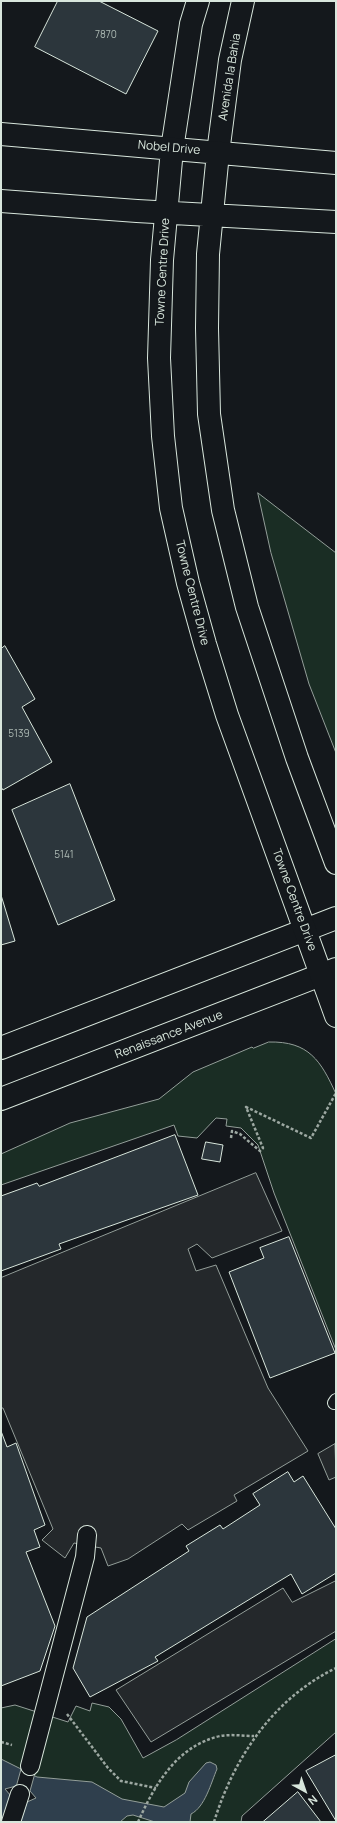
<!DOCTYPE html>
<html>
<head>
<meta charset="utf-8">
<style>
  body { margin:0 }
  #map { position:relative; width:337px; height:1823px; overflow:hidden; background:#14181c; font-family:Manrope,sans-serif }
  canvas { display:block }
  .frame { position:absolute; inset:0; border:2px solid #d8e6dc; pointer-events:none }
  .north { position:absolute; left:285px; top:1771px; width:40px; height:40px; -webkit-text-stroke:3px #14181c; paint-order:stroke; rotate:140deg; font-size:11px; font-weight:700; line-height:16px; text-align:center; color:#d8e6dc }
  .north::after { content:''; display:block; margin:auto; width:14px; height:18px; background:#d8e6dc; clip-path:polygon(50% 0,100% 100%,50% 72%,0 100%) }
</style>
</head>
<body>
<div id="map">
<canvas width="337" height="1823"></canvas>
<div class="frame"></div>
<div class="north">N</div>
</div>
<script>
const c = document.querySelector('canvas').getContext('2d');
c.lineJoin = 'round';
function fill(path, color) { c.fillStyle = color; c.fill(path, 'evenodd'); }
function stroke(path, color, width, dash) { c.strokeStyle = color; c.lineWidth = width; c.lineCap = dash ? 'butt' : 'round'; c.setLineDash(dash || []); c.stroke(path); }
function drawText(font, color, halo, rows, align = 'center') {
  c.font = font + ' Manrope,sans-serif'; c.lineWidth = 3; c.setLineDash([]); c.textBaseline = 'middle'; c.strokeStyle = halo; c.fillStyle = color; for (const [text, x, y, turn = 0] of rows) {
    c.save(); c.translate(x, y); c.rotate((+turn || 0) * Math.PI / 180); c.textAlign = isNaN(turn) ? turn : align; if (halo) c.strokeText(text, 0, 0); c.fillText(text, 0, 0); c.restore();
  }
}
const green = new Path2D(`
  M258 493 336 553V753L309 684 271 553Z
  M269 1042C309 1041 321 1061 336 1094V1350L274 1193 258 1145 241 1128 226 1126 227 1119 216 1118 197 1138 178 1136 174 1125 1 1185V1154L70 1123 159 1099 193 1072 252 1047 253 1048Z
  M336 1639V1732L242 1816 241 1822H1V1708L15 1705 68 1722 76 1706 90 1711 92 1703 109 1707 121 1719 143 1758 176 1740Z`);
fill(green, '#1a2d24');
stroke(green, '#939e99', 1);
const parking = new Path2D(`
  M256 1173 282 1231 212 1258 197 1244 188 1249 196 1271 216 1265 268 1388 308 1451 234 1495 237 1501 188 1530 182 1524 128 1559 108 1566 101 1548 74 1543 65 1558 42 1540 53 1529 3 1408H1V1278Z
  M335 1444 336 1477 329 1480 318 1454Z
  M336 1581V1631L151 1742 116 1690 283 1588 292 1602Z`);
fill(parking, '#24282b');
stroke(parking, '#939e99', 1);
const water = new Path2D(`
  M1 1759 37 1777 92 1782 122 1799 164 1807 185 1793 189 1782 206 1763 210 1762 216 1765 217 1769C211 1783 205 1807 191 1814L190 1822H155L133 1815 127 1816 120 1822H1Z`);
fill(water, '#2f3f4d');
stroke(water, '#939e99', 1);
const pier = new Path2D(`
  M22 1767 35 1773 30 1791 36 1798 27 1802 20 1822H1L5 1820 11 1796 5 1789 16 1786Z`);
fill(pier, '#14181c');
stroke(pier, '#939e99', 1);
const building = new Path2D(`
  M58 1H99L158 31 126 94 35 47Z
  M5 646 35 699 22 707 52 762 3 790 1 787V649Z
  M70 784 115 900 58 925 12 810Z
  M1 895 15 941 1 945Z
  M175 1135 198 1195 59 1244 61 1249 1 1271V1196L37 1183 39 1186Z
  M206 1142 223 1145 220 1162 202 1159Z
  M289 1237 335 1353 270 1378 229 1272 264 1258 260 1248Z
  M1 1431 7 1447 16 1443 45 1525 34 1530 40 1547 26 1552 55 1626 40 1671 1 1686Z
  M288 1472 294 1482 303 1476 336 1529V1573L302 1594 291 1574 155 1657 158 1661 90 1697 73 1668 87 1617 189 1551 186 1546 220 1525 223 1529 260 1505 253 1494Z
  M336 1755V1821L306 1771Z
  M298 1792 321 1822H263Z`);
fill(building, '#2c363c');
stroke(building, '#d8e6dc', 1);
const service = new Path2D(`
  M336 1400 334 1403H336`);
const pedestrian = new Path2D(`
  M30 1766 85 1557 87 1535
  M11 1822 20 1794`);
const tertiary = new Path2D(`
  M172 149 191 24 198 1
  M218 153 230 60 243 1
  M1 1048 336 918
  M1 1099 336 969`);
const secondary = new Path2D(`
  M1 134 336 163
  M172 149 162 260 159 358 163 436 171 508 188 583 205 644 227 715 336 1016
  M218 153 208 254 207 328 209 414 223 510 247 607 297 758 336 863
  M1 201 137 211 336 222`);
stroke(service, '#d8e6dc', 14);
stroke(pedestrian, '#d8e6dc', 20);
stroke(tertiary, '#d8e6dc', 24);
stroke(secondary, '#d8e6dc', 24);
stroke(new Path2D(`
  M231 1138 232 1131 240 1134 260 1151 263 1148 246 1107 311 1138 336 1093
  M67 1714 108 1768 121 1781 156 1788
  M1 1742 12 1745
  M138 1822C155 1784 177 1746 220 1736 231 1734 244 1736 254 1736
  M214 1822C234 1757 274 1698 336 1668`), '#9da8a2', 2.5, [3, 2]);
stroke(service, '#14181c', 12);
stroke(pedestrian, '#14181c', 18);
stroke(tertiary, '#14181c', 22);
stroke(secondary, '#14181c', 22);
drawText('10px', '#adbab4', null, [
  ["7870",106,35],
  ["5139",19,734],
  ["5141",64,855]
]);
drawText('12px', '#d8e6dc', '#14181c', [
  ["Avenida la Bahia",230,77,-81],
  ["Nobel Drive",169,148,5],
  ["Towne Centre Drive",163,272,-87],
  ["Towne Centre Drive",192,593,76],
  ["Towne Centre Drive",294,900,70],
  ["Renaissance Avenue",169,1035,-21]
]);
</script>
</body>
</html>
